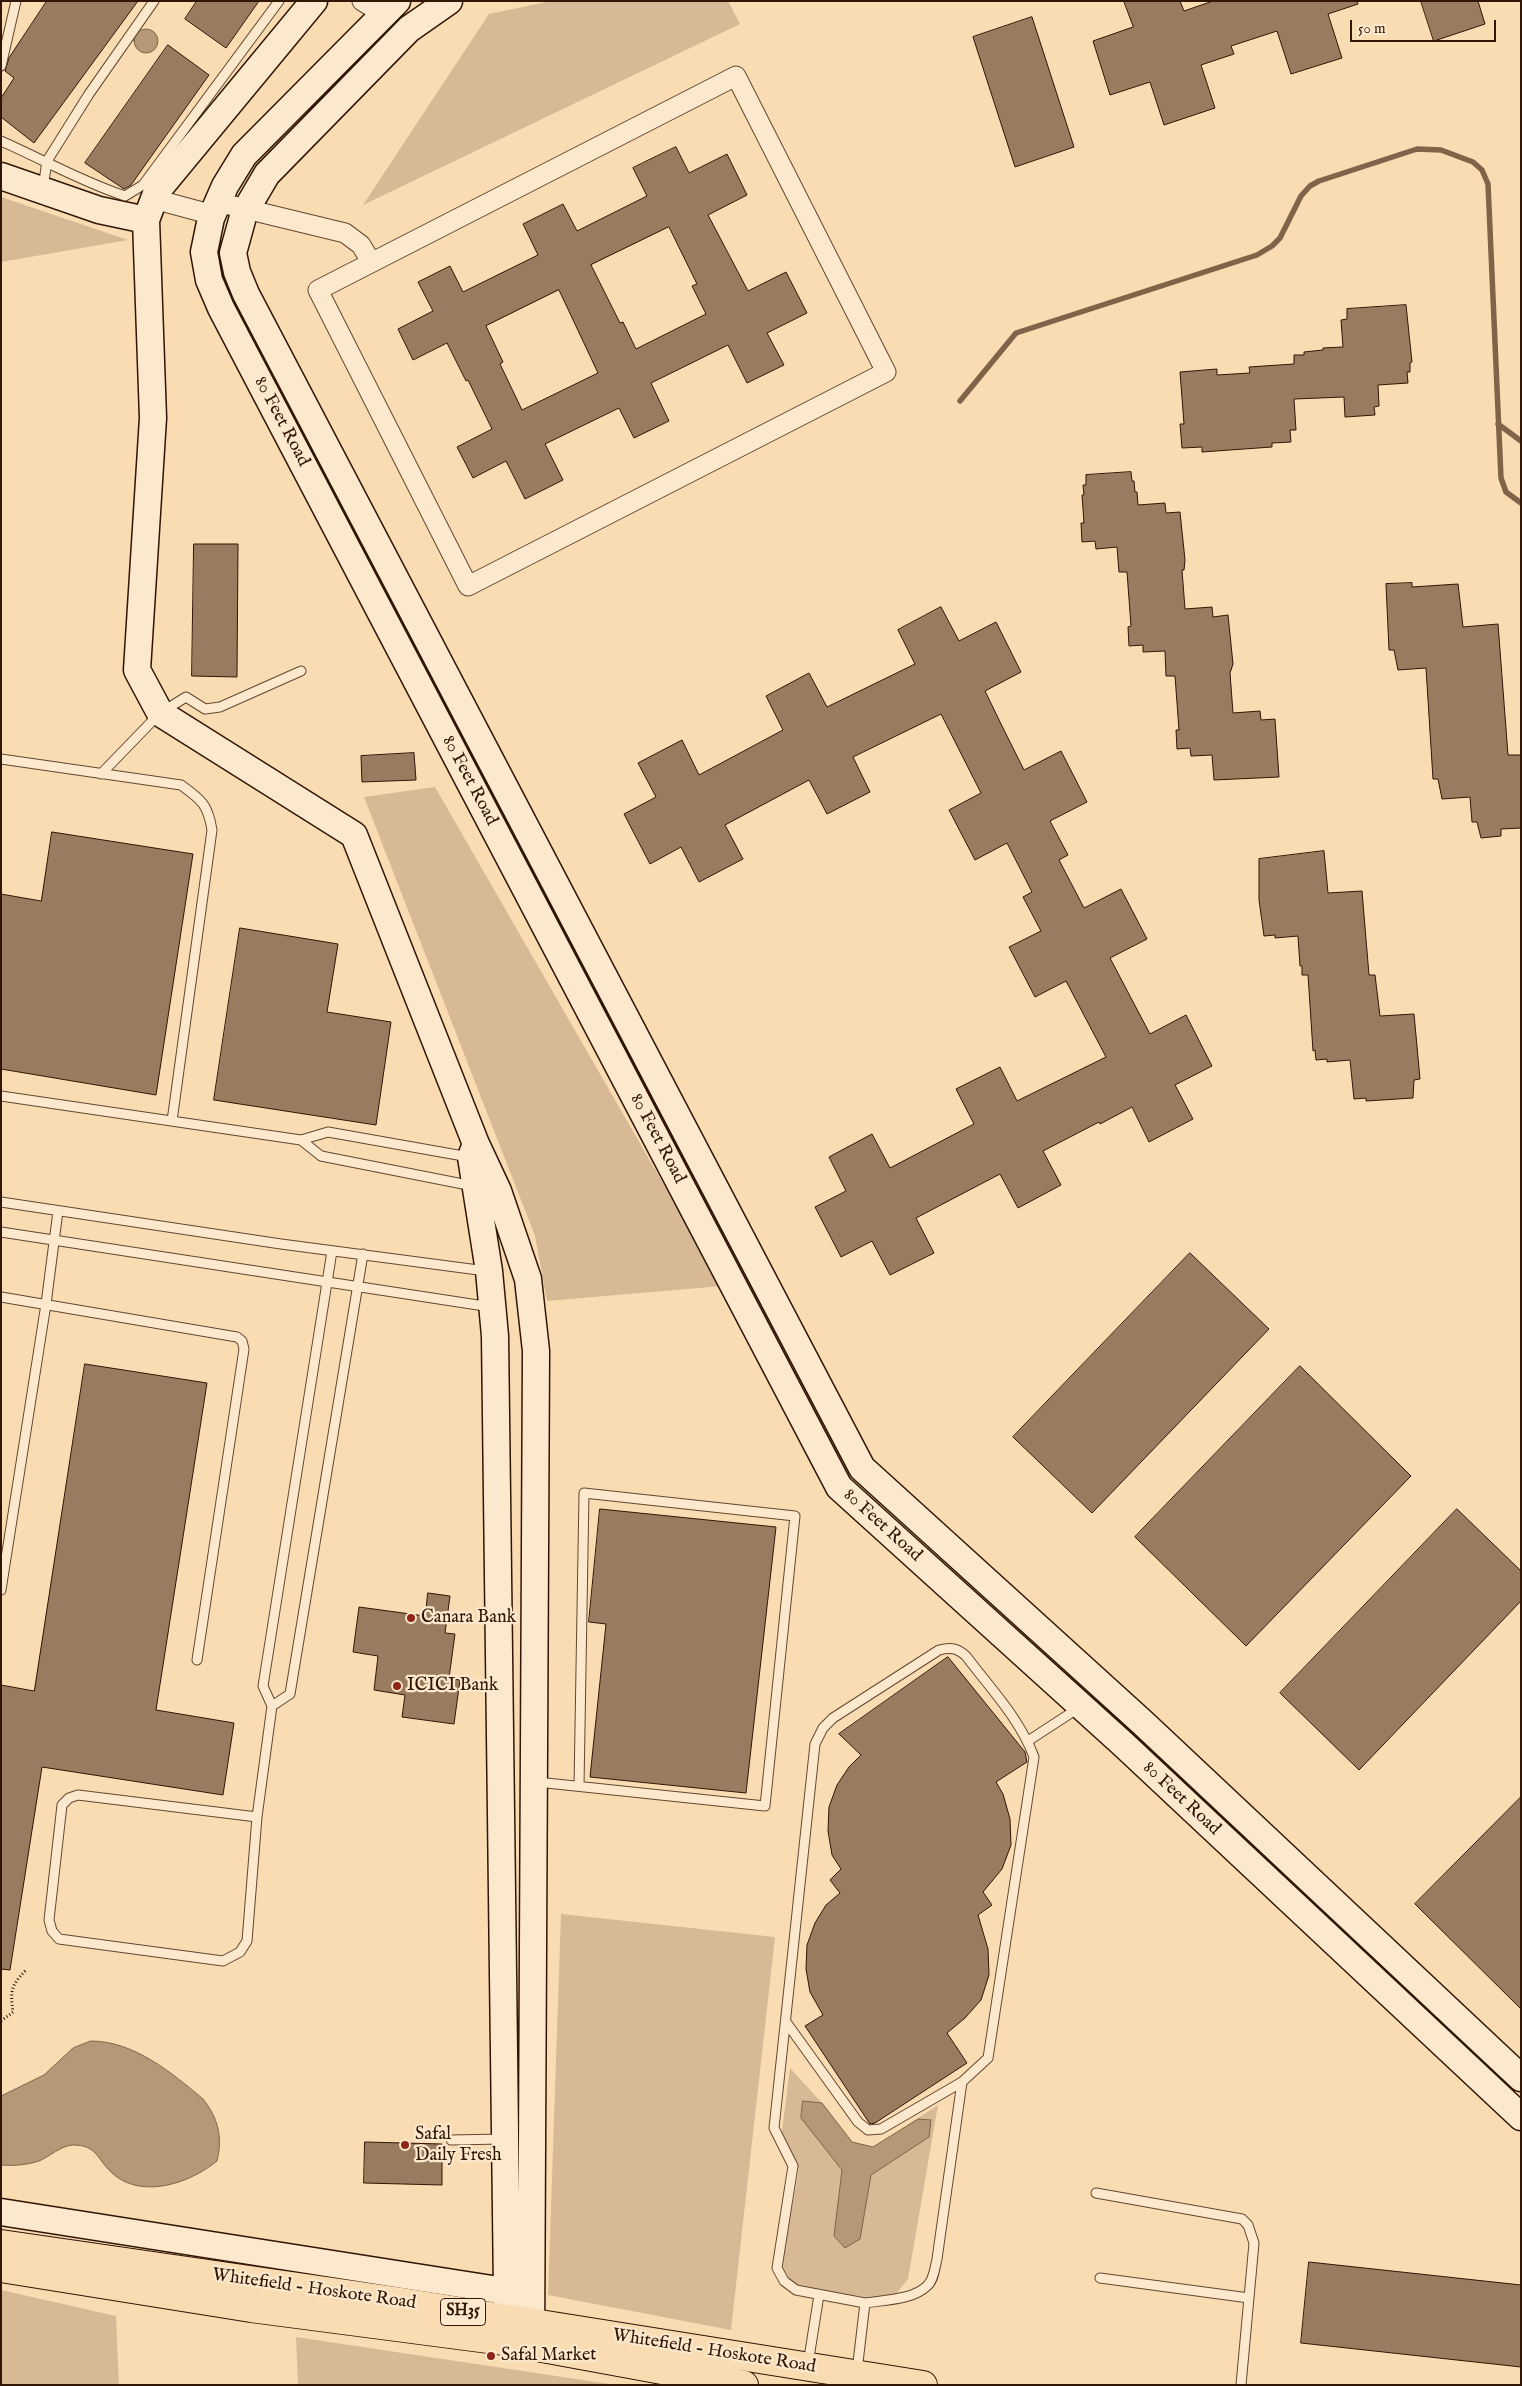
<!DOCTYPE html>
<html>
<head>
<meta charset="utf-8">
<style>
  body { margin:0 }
  #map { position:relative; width:1522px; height:2386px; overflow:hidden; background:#f9dcb2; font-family:"IM FELL English",serif }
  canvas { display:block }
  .frame { position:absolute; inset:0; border:2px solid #311505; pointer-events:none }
  .scale { position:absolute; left:1350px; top:20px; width:146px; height:22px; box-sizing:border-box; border:2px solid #311505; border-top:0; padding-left:6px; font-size:15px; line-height:18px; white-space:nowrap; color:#311505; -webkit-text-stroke:4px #fbe8cd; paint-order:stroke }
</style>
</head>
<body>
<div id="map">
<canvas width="1522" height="2386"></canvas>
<div class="frame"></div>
<div class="scale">50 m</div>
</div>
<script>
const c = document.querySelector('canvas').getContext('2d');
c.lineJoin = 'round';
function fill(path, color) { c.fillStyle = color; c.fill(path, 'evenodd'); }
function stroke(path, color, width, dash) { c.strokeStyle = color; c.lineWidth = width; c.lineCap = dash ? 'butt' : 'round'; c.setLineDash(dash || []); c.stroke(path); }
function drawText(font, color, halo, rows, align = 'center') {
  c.font = font + ' "IM FELL English",serif'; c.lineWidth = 4.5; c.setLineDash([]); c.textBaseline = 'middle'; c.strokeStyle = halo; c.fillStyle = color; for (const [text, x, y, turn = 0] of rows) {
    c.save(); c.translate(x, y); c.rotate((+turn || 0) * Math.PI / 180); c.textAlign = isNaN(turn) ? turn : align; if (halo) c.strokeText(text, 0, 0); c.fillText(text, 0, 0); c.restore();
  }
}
fill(new Path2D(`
  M551 1H728L740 24 363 205 489 14Z
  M1 197 128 240 1 262Z
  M435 787 722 1286 547 1301 535 1236 364 797Z
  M561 1914 775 1937 731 2330 548 2295Z
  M790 2068 822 2103 852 2142 874 2147 938 2105 908 2279 890 2301 794 2286 781 2270 799 2169 781 2139Z
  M1 2290 116 2316 119 2385H1Z
  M296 2337 616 2385H298Z`), '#d7ba95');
const water = new Path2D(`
  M134 41a12 12 0 1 1 24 0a12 12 0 1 1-24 0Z
  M91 2041C134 2041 172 2073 203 2099 218 2118 223 2137 217 2161 189 2184 138 2201 109 2170 97 2158 96 2145 73 2145 60 2146 51 2156 39 2161 27 2165 14 2166 1 2165V2096L44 2075 73 2048Z
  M803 2101 822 2103 852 2142 873 2147 918 2119 931 2120 929 2137 871 2175 860 2239 845 2248 834 2236 842 2170 801 2118Z`);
fill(water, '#b59877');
stroke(water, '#806449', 1);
stroke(new Path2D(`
  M960 401 1016 333 1257 255 1272 246 1280 238 1301 196 1310 186 1319 181 1417 149 1441 150 1473 162 1482 170 1488 184 1501 478 1506 492 1521 503
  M1498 424 1521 441`), '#806449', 5.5);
const building = new Path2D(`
  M47 1H138L34 143 1 117V98L14 78 5 71 9 58Z
  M197 1H259L226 48 185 19Z
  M1124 1H1180L1184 11 1213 1H1357L1358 4 1328 14 1342 58 1291 74 1277 31 1231 46 1234 54 1201 65 1215 108 1164 125 1150 82 1110 95 1093 41 1133 27Z
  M1421 1H1478L1485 24 1434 41Z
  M1032 17 1074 147 1015 167 973 37Z
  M168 45 209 75 131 185 124 189 85 163Z
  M676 147 689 173 727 154 747 195 708 215 748 291 786 272 807 313 767 333 784 365 747 383 728 345 651 383 669 421 634 438 619 408 545 444 563 480 525 499 506 461 473 478 457 447 492 429 468 380 466 381 447 343 413 360 398 329 433 311 418 282 450 266 463 292 538 255 523 224 563 204 577 231 647 196 633 168ZM669 227 697 284 692 286 706 314 636 349 623 322 620 323 591 265ZM559 290 598 373 522 410 500 364 503 362 486 326Z
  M1406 305 1412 362 1410 363V372H1407L1408 383 1378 385 1379 406 1374 407 1375 415 1345 417 1344 397 1294 399 1296 430H1290L1291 442 1272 443V447L1202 452V447L1182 448 1180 424H1184L1180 372 1217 369V375L1250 373 1249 367 1294 364V355H1304V352L1323 350V348L1343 347 1341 320 1347 319V309Z
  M1131 472 1132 481H1134L1135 492H1137L1138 505 1165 503 1166 513 1180 512 1185 560 1184 570H1182L1185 609 1212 607 1213 617 1228 615 1233 664 1230 673 1233 713 1260 711 1261 720 1275 719 1279 777 1214 780 1212 755 1191 756 1190 748 1177 749 1176 730H1179L1175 676H1166L1165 651 1143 652V645L1129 646 1128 627 1131 626 1127 572H1119L1117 547 1096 549 1095 541 1082 542 1081 523H1084L1082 495H1084L1083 485H1086V475Z
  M194 544H238L237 677 192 676Z
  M1412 583V587L1458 584 1463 627 1498 624 1508 755H1521V828L1501 829V836L1481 838 1477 822H1472L1470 797 1442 799 1438 779H1433L1426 668 1398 670 1394 650H1389L1386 584Z
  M941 607 959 641 996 622 1021 672 985 691 1002 726 1024 770 1061 751 1087 802 1050 821 1068 855 1059 860 1084 908 1121 889 1147 939 1110 958 1131 998 1150 1034 1186 1015 1212 1066 1175 1085 1193 1119 1149 1142 1132 1107 1100 1124 1099 1122 1043 1151 1061 1185 1018 1208 1000 1174 916 1218 934 1253 890 1275 872 1241 841 1257 815 1207 846 1191 829 1157 872 1134 890 1168 974 1124 956 1089 1000 1067 1017 1101 1106 1057 1066 981 1035 997 1009 947 1041 931 1023 897 1032 892 1007 843 975 860 949 810 981 793 941 714 853 757 870 792 827 814 809 780 725 825 743 859 699 882 681 847 650 864 624 814 656 797 638 763 682 740 699 775 783 730 766 696 809 673 827 707 915 664 898 630Z
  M414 753 416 780 362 782 361 756Z
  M52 832 193 854 156 1095 1 1069V894L41 901Z
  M1324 851 1328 893 1362 891 1369 975H1375L1380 1016 1414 1014 1420 1079 1414 1080 1413 1098 1366 1101V1098L1354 1099 1350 1060 1327 1062V1059L1316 1060 1315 1050 1313 1051 1308 975H1302V966H1300L1298 936 1275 938V935L1264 936 1259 900V859Z
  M240 928 338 944 327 1012 391 1022 376 1125 214 1100Z
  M1190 1253 1269 1329 1092 1513 1013 1437Z
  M85 1364 207 1383 156 1710 234 1723 223 1795 42 1767 10 1970 1 1969V1685L34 1691Z
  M1300 1366 1411 1476 1246 1646 1135 1537Z
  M600 1509 776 1527 746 1793 590 1777 606 1624 589 1622Z
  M1457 1509 1521 1571V1601L1359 1770 1280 1693Z
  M428 1593 450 1596 445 1633 455 1634 449 1678 460 1680 454 1724 402 1717 405 1695 374 1690 378 1656 353 1652 359 1607 425 1616Z
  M948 1657 1025 1752 1027 1762 996 1782 1003 1794 1010 1819 1011 1845 1002 1869 983 1892 992 1905 978 1915 988 1949 989 1975 981 2000 965 2018 947 2033 967 2063 875 2123 870 2124 805 2026 823 2015 810 1992 806 1969 807 1945 815 1923 826 1905 840 1893 830 1880 841 1869 832 1855 828 1831 829 1807 837 1785 849 1767 861 1755 839 1734Z
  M1521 1797V2009L1415 1904Z
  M365 2142 442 2144V2185L364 2183Z
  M1309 2262 1521 2285V2367L1301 2343Z`);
fill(building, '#997c5f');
stroke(building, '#311505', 1);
const lane = new Path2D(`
  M1 66 16 1
  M1 141C42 159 82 182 125 196L143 185 279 1
  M43 188 47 161 89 94 154 1
  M1 759 181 785C202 800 208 805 212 830L172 1121
  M101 774 160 713 186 697 205 709 220 707 301 671
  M1 1096 301 1140 328 1132 469 1157
  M301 1140 321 1156 473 1186
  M1 1202 281 1244 486 1271
  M1 1232 491 1307
  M1 1297 237 1337 242 1341 244 1349 197 1660
  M1 1590 46 1304 58 1211
  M272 1706 290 1694 363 1254
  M1028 1741 1080 1707
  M537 1782 765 1806 795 1516 584 1493 579 1786
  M257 1817 78 1795 69 1798 62 1805 49 1920 52 1931 59 1939 223 1961 240 1952 247 1941 257 1817 272 1706 263 1686 332 1251
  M786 2022 858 2122 868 2130 881 2129 962 2082 988 2058 1034 1757C1020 1719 990 1688 966 1656 957 1648 951 1647 939 1650L833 1718 823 1728 815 1744 774 2128 793 2166 777 2268 784 2281 796 2290 865 2303
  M451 2140 502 2139
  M1096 2193 1242 2219 1248 2225 1254 2243 1241 2385
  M1100 2278 1249 2298
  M808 2364 819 2295
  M857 2371 865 2303C884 2300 914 2300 928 2285 934 2279 935 2267 937 2259L962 2082`);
const street = new Path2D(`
  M362 1 383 14
  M736 76 886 372 468 586 318 290Z
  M154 199 213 215
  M217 202 345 233 361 245 371 262`);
const secondary = new Path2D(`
  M314 1 157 191 146 220 153 418 137 670 160 713 354 835 476 1144 498 1191 528 1279 536 1351 531 2345
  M397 1 244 155 225 186 211 218 204 252 209 280 221 308 839 1487 1123 1744 1521 2117
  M449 1 409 29 267 174 244 213 233 253 237 272 246 294 862 1468 1143 1723 1521 2078
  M1 176 99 210 146 220
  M474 1149 471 1157 489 1271 495 1336 507 2291 505 2340
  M1 2212 524 2294`);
const primary = new Path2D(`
  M1 2244 402 2302 923 2385
  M1 2268 251 2308 504 2341 744 2385`);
stroke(lane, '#634730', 11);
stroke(street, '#634730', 21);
stroke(secondary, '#311505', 29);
stroke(primary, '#311505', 30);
stroke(new Path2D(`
  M1 2021 13 2012C10 1990 11 1986 26 1970`), '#311505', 3, [1, 2.5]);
stroke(lane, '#fbe8cd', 9);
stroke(street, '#fbe8cd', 19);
stroke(secondary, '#fbe8cd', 26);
stroke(primary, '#f9dcb2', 28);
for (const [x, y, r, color] of [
  [411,1618,5,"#8f2418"],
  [397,1686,5,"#8f2418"],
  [405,2145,5,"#8f2418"],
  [491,2356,5,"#8f2418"]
]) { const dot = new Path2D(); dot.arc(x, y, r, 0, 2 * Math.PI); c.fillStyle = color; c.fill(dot); stroke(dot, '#fbe8cd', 2); }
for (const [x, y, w] of [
  [463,2312,45]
]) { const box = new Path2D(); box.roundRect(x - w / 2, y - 13.5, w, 27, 4); c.fillStyle = '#fbe8cd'; c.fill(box); stroke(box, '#311505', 1); }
drawText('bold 16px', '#311505', null, [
  ["SH35",463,2312]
]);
drawText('18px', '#311505', '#fbe8cd', [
  ["80 Feet Road",281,422,62],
  ["80 Feet Road",469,781,62],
  ["80 Feet Road",657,1139,62],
  ["80 Feet Road",882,1526,42],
  ["80 Feet Road",1181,1799,43],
  ["Whitefield - Hoskote Road",314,2290,8],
  ["Whitefield - Hoskote Road",714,2352,9]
]);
drawText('18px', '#311505', '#fbe8cd', [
  ["Canara Bank",421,1618],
  ["ICICI Bank",407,1686],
  ["Safal",415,2135],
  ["Daily Fresh",415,2156],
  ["Safal Market",501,2356]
], 'left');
</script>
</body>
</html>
